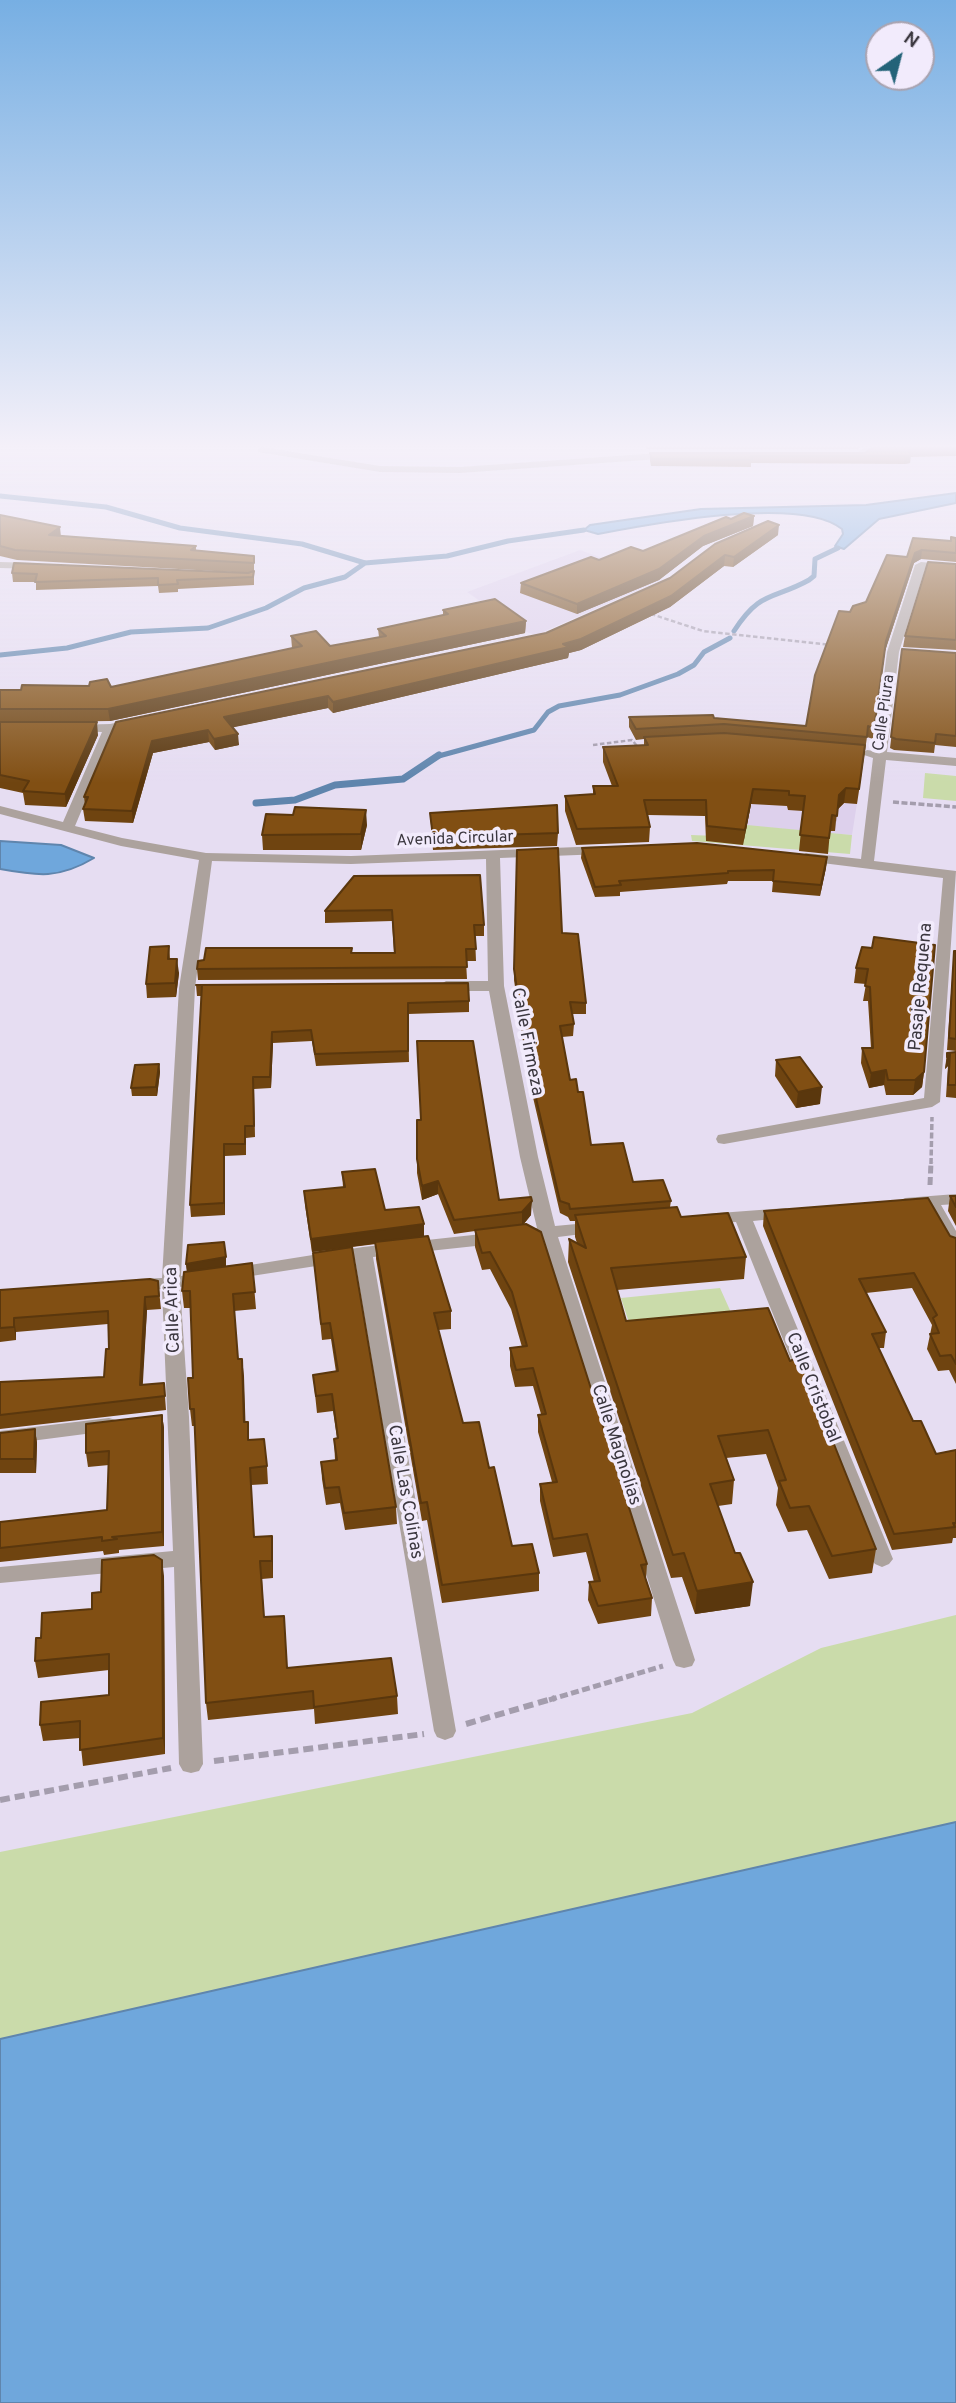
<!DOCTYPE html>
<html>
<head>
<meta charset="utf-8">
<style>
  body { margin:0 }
  #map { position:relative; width:956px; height:2403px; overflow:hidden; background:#e6ddf2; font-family:Overpass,sans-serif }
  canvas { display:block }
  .north { position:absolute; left:865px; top:21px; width:70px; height:70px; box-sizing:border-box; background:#f2ebfc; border:2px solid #a9a3b0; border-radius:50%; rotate:35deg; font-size:19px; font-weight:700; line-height:28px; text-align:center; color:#3b373f }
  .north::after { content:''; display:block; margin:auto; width:24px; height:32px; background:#246379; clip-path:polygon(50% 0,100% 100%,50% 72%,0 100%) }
</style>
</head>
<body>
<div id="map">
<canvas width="956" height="2403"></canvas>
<div class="north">N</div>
</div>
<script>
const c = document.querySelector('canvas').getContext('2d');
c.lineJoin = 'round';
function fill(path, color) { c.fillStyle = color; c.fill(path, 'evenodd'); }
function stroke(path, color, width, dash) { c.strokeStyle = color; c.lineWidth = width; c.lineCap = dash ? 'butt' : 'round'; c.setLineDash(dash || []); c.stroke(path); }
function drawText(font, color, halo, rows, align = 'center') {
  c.font = font + ' Overpass,sans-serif'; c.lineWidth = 7; c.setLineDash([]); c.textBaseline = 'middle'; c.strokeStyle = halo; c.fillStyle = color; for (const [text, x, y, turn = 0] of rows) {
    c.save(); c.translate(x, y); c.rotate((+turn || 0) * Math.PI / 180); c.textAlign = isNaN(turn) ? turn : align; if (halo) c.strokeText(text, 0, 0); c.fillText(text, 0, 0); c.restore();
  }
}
fill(new Path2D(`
  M580 550 663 579 536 635 523 631 467 592Z
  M740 754 863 765 852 835 717 823Z`), '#ddd0ec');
fill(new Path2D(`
  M925 773 956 776V801L923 798Z
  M747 825 852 835 850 854 692 841 691 835 743 837Z
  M720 1288 738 1328 634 1338 621 1298Z
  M956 1615V1822L0 2039V1852L692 1713 821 1648Z`), '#cadbaa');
const water = new Path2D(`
  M956 493V503L879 519 844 549 835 546 843 534 842 529C801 495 650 524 598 534L584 530 590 525 701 509 866 505Z
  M0 841 61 845 94 858C59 879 38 876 0 869Z
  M956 1822V2403H0V2039Z`);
fill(water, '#6fa7dc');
stroke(water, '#5f85ad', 2);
stroke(new Path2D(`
  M0 496 106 507 180 528 302 544 365 563 447 556 508 541 584 530
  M734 631C760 590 773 600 809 580L814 576 815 559 838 548
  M0 655 67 648 131 632 208 628 266 608 304 588 345 577 365 563
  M435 757 534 730 548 712 559 706 620 695 678 674 694 665 704 652 730 638`), '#5f85ad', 5);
stroke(new Path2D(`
  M256 803 295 800 335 785 403 779 439 755`), '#5f85ad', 7);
stroke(new Path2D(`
  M651 614 703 631 831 645
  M593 745 632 740 637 746`), '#a49dad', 2.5, [4.5, 2.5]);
stroke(new Path2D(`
  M893 802 956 807
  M931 1164 932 1117`), '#a49dad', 3.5, [6, 2.5]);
stroke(new Path2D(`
  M930 1185 931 1162
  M549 1700 663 1666`), '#a49dad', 5, [8, 3.5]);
stroke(new Path2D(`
  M466 1724 555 1698
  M214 1761 424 1734
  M0 1800 171 1768`), '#a49dad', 6, [10, 5]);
fill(new Path2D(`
  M262 447 380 466 460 467 673 452 678 455 673 458 460 473 380 472 258 452 257 450Z
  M865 447H879C867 456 852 465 836 455L841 452H859Z
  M0 562 36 563 42 566 36 569 0 568Z
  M921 562 956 565V571L925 569 899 652 887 752 956 758V766L886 760 874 861 956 871 940 1102 932 1107 724 1144 718 1143 716 1139 718 1135 724 1134 924 1098 943 878 806 861 799 857 806 853 861 859 873 758 861 754 867 750 874 751 887 652 915 565Z
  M134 719 140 723 138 726 115 731 75 826 122 838 206 853 351 856 603 846 610 850 603 854 500 858 504 986 538 1157 555 1226 598 1222 607 1227 598 1232 558 1237 695 1660 692 1666 684 1668 676 1666 673 1660 541 1239 373 1257 456 1731 453 1737 445 1740 437 1737 434 1731 355 1260 180 1287 189 1417 203 1764 199 1771 191 1773 183 1771 179 1764 174 1567 0 1583V1567L173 1551 162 1289 136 1291 127 1285 136 1279 162 1278 179 988 199 860 121 846 0 814V806L63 822 102 732 71 731V725L110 724ZM486 859 488 981H446L438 986 446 991H489L520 1157 537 1228 363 1247 181 1276 195 988 212 861 351 864Z
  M956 1194V1204L941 1205 956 1231V1252L950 1250 925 1207 905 1208 896 1203 905 1198Z
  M786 1208 795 1213 792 1217 753 1221 893 1559 889 1564 882 1567 875 1564 871 1559 736 1222 706 1224 697 1219 706 1214Z
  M109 1418 116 1420 119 1425 116 1430 0 1445V1431Z`), '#aca29d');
fill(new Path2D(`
  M646 447H861L858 449H647Z
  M956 447V456L910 457V463L904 464 751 463V467L651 466 650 461V453H865Z
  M0 515 61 536 196 546V551L254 556V585L178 589V592L159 593 158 586 36 590V582H13L12 573H250L17 560 0 556Z
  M754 516 753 526 703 546 659 580 577 614 520 593 521 583 599 560 643 551 731 519Z
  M778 535 733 567 724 566 670 607 581 650 569 653 568 658 333 713 328 708 233 727 239 745 215 750 209 742 153 753 133 823 85 821 83 809 85 805 84 797 116 722 546 633 670 578 715 544Z
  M913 538 951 541 956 538V562L921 559 914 563 885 651 873 739 867 737 857 804 844 803 837 810 835 831H830L828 854 799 851 803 811 788 810 787 806 751 804 743 845 706 841 705 816 648 815 650 827 649 842 576 845 565 811V796L593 794V786H612L603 762V747L644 745V739L636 740 629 727V717L714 718 806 726 850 612 866 602 907 557Z
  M956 564V650L903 647 905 636Z
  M443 610 526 621 525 633 110 721 39 722 98 735 66 807 25 805 23 793 0 788V690L111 687 292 648 291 636 330 646 379 637 378 629 443 615Z
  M902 649 956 653V747L935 745 934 753 894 750 890 748Z
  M430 813 558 833 557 846 433 850Z
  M367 825 361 850H263L262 835Z
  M582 848 827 857 826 868 820 896 772 892 773 881H728L727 884 620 892V896L595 897 581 858Z
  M517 850 562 933 586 1003V1014H572L574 1024 573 1036 562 1037 570 1080 591 1145 633 1182 671 1201 670 1207 681 1217 746 1257 744 1279 617 1290 626 1321 790 1361 876 1549 872 1573 829 1579 807 1530 788 1532 776 1505 778 1488 766 1454 726 1458 734 1480 732 1504 718 1506 750 1606 695 1614 682 1577 671 1578 568 1262 569 1239 577 1243 575 1237V1221H570L568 1217 560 1213 528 1076 514 980Z
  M354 876 484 925V936H475L476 961H466L467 979 198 980 197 969 204 960 352 953H394L392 921 325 923V911Z
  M169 946 170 959 179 973 176 997 147 998 146 984Z
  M862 947 924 1072 922 1087 913 1095H886L884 1085 869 1088 861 1063 862 1048H871L868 1001H863L866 984 854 983 856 968Z
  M954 951H956V1051L947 1050Z
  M196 985 469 1001V1012L408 1014 409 1062 316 1066 312 1041 273 1043 271 1088 254 1089 255 1137 246 1138V1155L225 1156V1215L191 1217 190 1205 201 996H197Z
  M956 1052V1098L946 1097 948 1066 945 1069 947 1053Z
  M776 1060 820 1104 796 1108 775 1076Z
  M159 1064 160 1072 157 1096H132L131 1088Z
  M417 1120 499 1200 531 1215 523 1225 647 1564 646 1579 652 1598 651 1616 598 1624 588 1600 589 1582H594L586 1552 553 1557 540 1501V1484L552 1482 538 1432V1415L541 1414 533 1386 515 1387 510 1366V1348L522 1347 511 1309 490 1269 482 1270 475 1247V1231L454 1234 438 1194 422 1200 417 1173Z
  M342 1172 385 1210 424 1236 451 1311V1329L438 1330 463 1423 489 1468 512 1546 539 1573V1591L442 1603 427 1520 422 1521 376 1259V1244L352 1247 396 1507 397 1524 345 1530 340 1503 326 1505 322 1479 321 1462 335 1460 334 1439 337 1438 333 1411 317 1413 313 1375 336 1372 331 1339 322 1340 313 1253 347 1248 312 1252 305 1205 304 1191 343 1187Z
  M950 1196 956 1207V1226L948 1211Z
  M764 1211 956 1238V1384L949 1370 938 1371 927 1349 932 1325 912 1288 866 1293 886 1332 884 1348H878L913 1421 936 1454 956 1450V1538H953L952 1543 892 1550 763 1226Z
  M224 1242 226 1266 252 1263 256 1309 234 1311 238 1359H242L245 1422 249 1440 267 1466 268 1484 251 1485 254 1537 272 1536 273 1553V1578L262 1579 264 1617 287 1668 397 1696 398 1714 315 1724 314 1709 208 1720 206 1703 195 1426H192L190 1409 193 1378 191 1308H184L182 1291 187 1272 186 1264Z
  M158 1281 161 1309 147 1310 142 1385 164 1383 166 1410 0 1429V1382L104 1377 109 1349 108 1324 16 1332V1340L0 1342V1290Z
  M162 1415 164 1428V1546L119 1550V1553L104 1555 103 1551 0 1562V1522L107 1510 109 1465 88 1467 86 1453Z
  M35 1429 37 1443 36 1473H0V1433Z
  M164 1576 165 1754 83 1766 80 1738 43 1741 40 1725 109 1695V1670L38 1678 35 1661 41 1638 92 1609 101 1592Z`), '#6f4410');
fill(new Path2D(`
  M905 456H911L910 463 904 464Z
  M754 516 753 526 703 546 659 580 577 614V604L704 536Z
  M779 525 778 535 733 567 734 557Z
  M60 527 61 537 49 535Z
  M922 550 921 559 914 563 885 651 873 739 886 641 915 553Z
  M725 555 724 566 670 607 581 650 569 653 568 658 333 713V702L563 644Z
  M526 621 525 633 110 721 108 709Z
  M328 696V708L225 729 224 717Z
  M97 722 98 735 66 807 65 794Z
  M208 730 209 742 153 753 133 823 132 811 152 741Z
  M238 734 239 745 215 750 214 739Z
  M846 788 844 803 837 810 835 831 839 795Z
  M753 789 751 804 743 845 745 830Z
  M366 810 367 825 361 850V834Z
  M827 857 826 868 820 896 821 885Z
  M177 959 179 973 176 997 175 983Z
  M272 1032 273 1043 271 1088 270 1077Z
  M950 1054 948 1066 945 1069 947 1057Z
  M159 1064 160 1072 157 1096 156 1087Z
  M886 1070 884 1085 869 1088 871 1073Z
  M924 1072 922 1087 913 1095 915 1080Z
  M822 1087 820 1104 796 1108 798 1092Z
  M224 1144 225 1156V1215L224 1203Z
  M438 1181V1194L422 1200V1186Z
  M532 1201 531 1215 522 1226V1212Z
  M424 1224V1237L312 1252 311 1239Z
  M226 1257V1266L187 1272 186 1264Z
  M145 1297 147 1310 142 1399 140 1385Z
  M14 1318 16 1332V1340L14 1327Z
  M242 1359 244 1376 246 1439 244 1422Z
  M162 1415 164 1428V1546L162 1532Z
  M35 1429 37 1443 36 1473 34 1459Z
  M272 1536 273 1553V1578L272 1561Z
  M162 1560 164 1576 165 1754 163 1738Z
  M753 1582 750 1606 695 1614 697 1591Z`), '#5a370d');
const building = new Path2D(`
  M873 447H956V449H929L909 450 911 456H751L752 460 652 459 650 453H865Z
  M744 513 754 516 704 536 659 569 577 604 521 583 591 557 599 560 631 547 643 551 726 517 731 519Z
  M0 515 60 527 49 535 196 546 191 550 254 556V563L15 550 0 546Z
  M768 521 779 525 734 557 725 555 671 596 581 639 563 644 569 647 333 702 328 696 224 717 238 734 214 739 208 730 152 741 132 811 83 809 88 797H84L116 722 546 633 670 578 715 544Z
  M951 537 956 538V553L922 550 915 553 886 641 874 729 868 726 867 737 724 724 636 729 629 717 713 715 714 718 806 726 815 675 839 611 850 612 853 606 866 602 887 555 907 557 913 538 951 541Z
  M928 562 956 564V640L905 636Z
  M14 563 248 573 254 571 253 577 177 580 178 584 158 585V578L35 582 37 574 12 573Z
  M495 599 526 621 108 709H0V690H21L22 685 89 686 90 682 107 679 111 687 302 646 291 636 316 631 330 646 386 636 378 629 448 614 443 610Z
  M902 649 956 653V736L936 734 935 743 896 739 891 737Z
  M0 722H97L65 794 23 791 29 781 0 775Z
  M724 733 865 745 859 789 846 788 839 795 837 816 832 815 829 838 800 835 805 796 789 795V791L753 789 745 830 707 826 706 800H644L650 827 577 829 565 796 595 794 593 786H618L603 747 648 745 644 737Z
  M557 805 558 833 433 837 430 813Z
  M295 807 366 810 361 834 262 835 266 814 293 815Z
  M697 843 827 857 821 885 773 881 774 870 728 871V873L619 881 621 885 595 887 582 848Z
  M558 848 562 933 578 934 586 1003 570 1002 574 1024 560 1026 570 1080 576 1079 578 1092H583L591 1145 623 1143 633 1182 663 1180 671 1201 570 1209 569 1204 560 1201 528 1064 514 969 517 850Z
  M480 875 484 925H474L476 949H466L467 967 197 969 198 961 204 960 206 948H352L351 953H395L392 910 325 911 354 876Z
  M874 937 935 945 924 1072 915 1080H888L886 1070 871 1073 862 1048H873L870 987 865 986 868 969 856 968 862 947 872 948Z
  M169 946 168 959H177L175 983 146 984 150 947Z
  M954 951H956V1039L949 1038Z
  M468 983 469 1001 408 1003V1051L315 1054 311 1030 272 1032 270 1077H253L254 1126H245V1144H224V1203L190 1205 202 985H196Z
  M417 1041H473L499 1200 531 1197 532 1201 522 1212 454 1220 438 1181 422 1186 417 1159V1120H421Z
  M956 1052V1085H948L950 1054 947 1057V1053Z
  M800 1057 822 1087 798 1092 776 1060Z
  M159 1064 156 1087 131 1088 135 1065Z
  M375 1169 385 1210 419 1207 424 1224 311 1239 304 1191 345 1187 342 1172Z
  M950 1196H956V1207Z
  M928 1198 950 1236 956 1238V1364L951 1355 940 1356 930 1334 939 1333 933 1318 937 1315 914 1273 859 1279 886 1332 872 1334 913 1421H921L936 1454 956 1450V1523H953L955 1527 894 1534 764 1211Z
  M677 1207 681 1217 728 1213 746 1257 611 1268 626 1321 768 1308 790 1361 799 1357 876 1549 832 1556 809 1506 790 1508 779 1481 786 1480 768 1430 718 1436 734 1480 710 1484 735 1553H740L753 1582 697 1591 684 1553 673 1555 569 1239 586 1248 575 1215Z
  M526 1224 541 1232 647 1564 641 1565 652 1598 598 1606 589 1582 600 1581 587 1534 553 1539 540 1484 557 1482 538 1415 546 1414 533 1368 516 1370 510 1348 527 1346 512 1292 490 1252 482 1253 475 1230Z
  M428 1236 451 1311 434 1313 463 1423 479 1422 489 1468 494 1467 512 1546 532 1544 539 1573 442 1585 427 1502 421 1503 375 1242Z
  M224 1242 226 1257 186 1264 188 1245Z
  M352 1247 396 1507 344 1513 339 1487 325 1488 321 1462 337 1460 334 1439 338 1438 332 1394 316 1396 313 1375 338 1371 330 1323 321 1324 313 1253Z
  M252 1263 255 1292 233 1294 238 1359H242L244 1422H248V1440L264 1439 267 1466 250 1468 254 1537 272 1536V1561H260L264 1617 284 1616 287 1668 391 1658 397 1696 314 1707 313 1691 206 1703 194 1409H190L188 1378H193L190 1291H182L184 1272Z
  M150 1279 158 1281 159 1296 145 1297 140 1385 164 1383 165 1396 0 1415V1382L104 1377 106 1349H109L108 1311 14 1318V1327L0 1328V1290Z
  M162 1415V1532L112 1537 117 1539 102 1541V1537L0 1548V1522L107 1510 109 1451 86 1453V1424Z
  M35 1429 34 1459H0V1433Z
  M154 1555 162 1560 163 1738 80 1750V1721L40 1725 41 1702 109 1695V1654L35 1661 36 1638H41L42 1613 92 1609V1593L101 1592 102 1560Z`);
fill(building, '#814f13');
stroke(building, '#5a370d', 2);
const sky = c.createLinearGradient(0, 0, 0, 783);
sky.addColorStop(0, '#77afe3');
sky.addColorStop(0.57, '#f4f0f9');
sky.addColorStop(1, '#f4f0f900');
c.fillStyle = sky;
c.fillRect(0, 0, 956, 783);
drawText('16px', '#3b373f', '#f2ebfc', [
  ["Calle Piura",885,713,-82],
  ["Avenida Circular",455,840,-2]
]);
drawText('18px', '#3b373f', '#f2ebfc', [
  ["Pasaje Requena",922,987,-85],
  ["Calle Firmeza",526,1042,79],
  ["Calle Arica",174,1310,-92],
  ["Calle Cristobal",812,1388,68],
  ["Calle Magnolias",615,1445,72],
  ["Calle Las Colinas",404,1492,80]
]);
</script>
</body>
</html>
